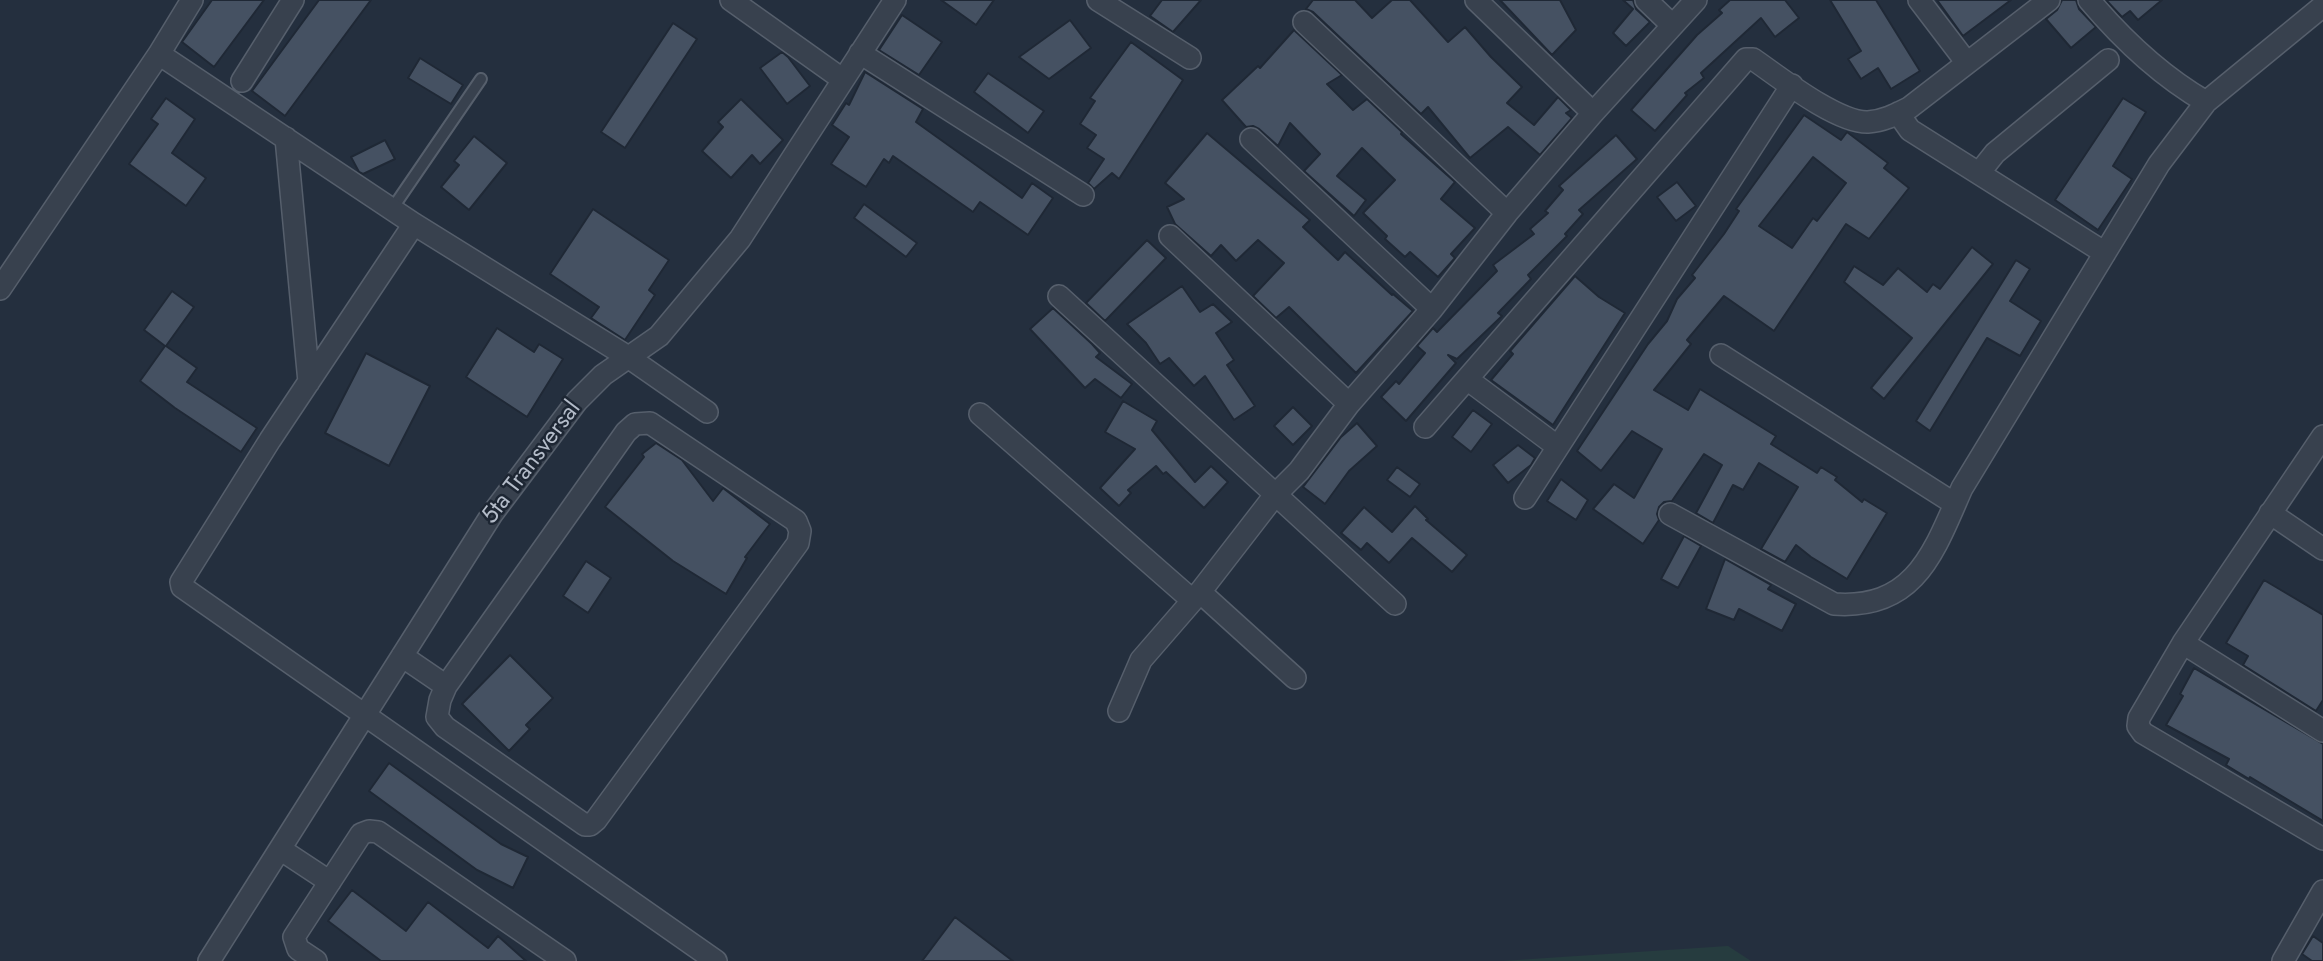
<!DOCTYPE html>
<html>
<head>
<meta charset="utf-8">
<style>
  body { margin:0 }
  canvas { display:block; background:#242f3e }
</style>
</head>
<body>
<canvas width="2323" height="961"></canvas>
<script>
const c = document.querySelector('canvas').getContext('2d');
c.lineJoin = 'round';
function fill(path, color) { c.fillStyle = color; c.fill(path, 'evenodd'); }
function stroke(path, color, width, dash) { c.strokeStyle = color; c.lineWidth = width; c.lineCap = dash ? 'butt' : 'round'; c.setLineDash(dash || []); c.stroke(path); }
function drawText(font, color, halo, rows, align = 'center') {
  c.font = font + ' Jost,sans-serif'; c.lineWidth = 5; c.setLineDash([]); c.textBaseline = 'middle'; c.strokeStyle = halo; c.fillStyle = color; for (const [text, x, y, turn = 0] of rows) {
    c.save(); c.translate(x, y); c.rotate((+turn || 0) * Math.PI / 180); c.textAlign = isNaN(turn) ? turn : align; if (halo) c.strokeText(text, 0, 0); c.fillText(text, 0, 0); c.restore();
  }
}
fill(new Path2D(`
  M1728 946 1751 961H1502Z`), '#263c3f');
const building = new Path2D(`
  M212 0H264L214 67 182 42Z
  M319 0H371L285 116 252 91Z
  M941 0H994L976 25Z
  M1162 0H1201L1173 32 1150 16Z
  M1313 0H1355L1372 18 1392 0H1410L1448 42 1465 27 1491 57 1522 87 1507 103 1534 125 1558 97 1571 110 1566 113 1572 118 1540 155 1508 127 1470 158 1428 107 1421 114 1313 12 1306 9Z
  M1500 0H1560L1576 30 1552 55Z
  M1623 0H1633L1636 9 1650 22 1626 46 1613 33 1633 9Z
  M1730 0H1785L1799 18 1775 37 1761 18 1701 73 1704 78 1685 93 1687 95 1655 131 1631 110 1697 35 1722 13 1719 10Z
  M1830 0H1876L1920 71 1891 89 1878 68 1861 79 1848 59 1861 51Z
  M1937 0H2011L1963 36Z
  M2062 0H2076L2079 9 2096 27 2071 48 2046 19 2057 10Z
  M2106 0H2162L2138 20 2130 11 2122 17Z
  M902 15 942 42 919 75 879 50Z
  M1070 20 1091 48 1049 79 1019 57Z
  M673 23 697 39 625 148 601 132Z
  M1294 30 1342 75 1327 84 1353 110 1367 99 1402 132 1401 134 1455 182 1441 199 1475 228 1451 254 1455 258 1438 277 1410 252 1405 257 1385 239 1387 236 1363 213 1395 180 1362 148 1337 176 1366 200 1354 216 1304 171 1320 154 1290 123 1278 146 1259 129 1253 126 1246 127 1222 100 1258 66 1260 68Z
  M1131 42 1183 80 1119 179 1112 173 1094 189 1088 183 1104 159 1087 148 1096 135 1080 124 1095 101 1090 98Z
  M782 52 788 57 810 86 787 104 760 68Z
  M420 58 463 85 451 104 408 78Z
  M865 72 923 109 916 122 1022 198 1032 183 1053 198 1028 235 980 202 973 212 893 156 889 163 884 159 866 187 831 164 849 137 832 125 846 103 849 105Z
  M988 73 1044 111 1028 133 974 92Z
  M166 98 195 119 172 153 206 178 186 206 129 164 158 124 151 119Z
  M2123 98 2146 112 2113 166 2132 179 2098 230 2055 200Z
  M741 99 783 140 760 164 752 155 731 178 702 151 723 127 718 122Z
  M1804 115 1841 140 1847 132 1888 163 1884 168 1909 188 1869 239 1846 224 1774 331 1724 296 1687 340 1691 344 1654 390 1688 410 1700 389 1776 436 1771 444 1817 473 1821 467 1837 477 1835 480 1862 502 1864 499 1887 513 1847 579 1811 557 1796 545 1785 562 1761 549 1798 487 1759 463 1743 490 1733 485 1713 523 1696 513 1722 465 1704 454 1672 501 1664 502 1659 507 1657 514 1659 520 1643 544 1593 509 1614 484 1634 498 1662 449 1632 431 1601 471 1577 451 1648 344 1667 321 1677 299 1695 278 1692 275 1724 234 1739 211 1736 209ZM1813 157 1846 183 1817 221 1813 218 1792 248 1759 226Z
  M1207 133 1310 220 1303 227 1338 260 1345 252 1392 295 1393 294 1413 311 1356 373 1289 307 1276 318 1253 296 1284 263 1258 240 1236 261 1221 245 1211 256 1175 224 1167 207 1184 199 1165 183Z
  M1616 135 1637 159 1579 210 1583 214 1565 234 1567 236 1528 275 1531 279 1498 313 1502 316 1457 359 1448 355 1456 363 1406 421 1381 397 1396 381 1399 384 1425 353 1417 346 1433 328 1437 332 1497 271 1493 265 1534 234 1530 229 1548 213 1545 211 1563 190 1559 186Z
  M474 136 507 163 469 210 441 187 459 165 454 161Z
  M385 140 395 159 363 174 359 172 351 157Z
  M1677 182 1696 206 1676 221 1657 197Z
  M864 204 917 243 906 257 854 218Z
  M593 209 669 260 649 290 655 295 625 340 591 318 599 307 550 274Z
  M1147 240 1166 258 1105 321 1086 303Z
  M1972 247 1993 264 1884 399 1871 388 1912 338 1844 282 1854 266 1883 285 1898 268 1927 292 1933 284 1940 289Z
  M2016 260 2030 269 2010 301 2041 321 2020 356 1987 338 1930 431 1916 421Z
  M1575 276 1599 297 1625 313 1553 425 1491 380 1513 354 1510 351Z
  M1182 286 1200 312 1213 304 1232 322 1216 333 1234 360 1227 365 1255 406 1234 420 1205 376 1194 386 1169 358 1160 364 1146 343 1127 324Z
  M172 291 194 307 166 346 197 368 187 382 257 428 241 452 175 408 140 381 165 346 144 330Z
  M1053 308 1092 344 1100 353 1096 357 1132 384 1121 398 1095 379 1085 388 1030 329Z
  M497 328 534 352 539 344 563 359 527 417 466 377Z
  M366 353 430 386 389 466 325 433Z
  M1123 401 1157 421 1152 430 1195 482 1211 466 1228 482 1204 508 1166 472 1163 474 1156 466 1128 490 1131 493 1119 506 1100 488 1135 449 1105 432Z
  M1293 407 1312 426 1293 445 1274 426Z
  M1473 410 1492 424 1471 452 1452 437Z
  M1357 423 1377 446 1349 471 1325 504 1303 487 1341 437Z
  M656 443 682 460 713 501 723 488 770 524 745 557 747 558 726 594 673 561 605 507 644 457 642 454Z
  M1518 445 1535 458 1531 465 1508 483 1493 465Z
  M1397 467 1420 484 1410 497 1387 480Z
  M1561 479 1588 500 1576 520 1547 501Z
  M1415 506 1428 519 1426 520 1467 555 1452 572 1412 538 1389 563 1367 543 1361 550 1341 533 1364 507 1392 532Z
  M1684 536 1701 546 1678 588 1661 579Z
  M1725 559 1771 585 1768 589 1796 604 1782 631 1739 609 1734 620 1706 609Z
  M586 561 611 578 588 613 563 596Z
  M2264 580 2323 615V700L2316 711 2243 665 2248 656 2226 643Z
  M510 655 553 698 526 725 530 729 509 751 462 704Z
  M2194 668 2323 744V821L2250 777 2249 779 2226 765 2229 759 2166 725 2183 696 2180 694Z
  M389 763 501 844 528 857 513 888 477 870 369 791Z
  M352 890 406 931 428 902 488 948 498 936 526 961H381L328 921Z
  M955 917 1013 961H922Z
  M2313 936 2323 943V961H2312L2302 954Z`);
fill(building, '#455162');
stroke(building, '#1f2835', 2);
const service = new Path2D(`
  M392 209 481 79`);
const minor = new Path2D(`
  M731 0 842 79
  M1098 0 1190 58
  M1476 0 1593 113
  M1646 0 1672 25
  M1919 0 1967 63
  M2089 0C2122 39 2161 76 2206 102
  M1304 22 1507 213
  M860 53 1083 195
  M159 54 414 224 628 357 707 412
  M242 81 293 0
  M1898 113 1910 130 2105 253
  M286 138 309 382
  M1251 139 1432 309
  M1979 173 1995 153 2108 60
  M414 224 270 440 181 582 182 587 716 961
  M1170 236 1349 404
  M0 289 159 54 192 0
  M1059 296 1395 604
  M1721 355 1955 504
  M1467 379 1558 447
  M980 414 1192 600
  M650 423 796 521 800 531 798 543 596 820 590 825H585L445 727 437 717 440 700 446 686 626 432 635 424Z
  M1425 427 1746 59H1753C1779 77 1837 123 1868 122 1883 121 1895 115 1909 108L2049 0
  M2323 436 2183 643 2139 718 2138 726 2143 733 2323 839
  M1525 498 1792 85
  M2270 513 2323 549
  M1670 514 1834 604C1916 610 1934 551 1962 488L2159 164 2206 102 2323 6
  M1200 592 1295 678
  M2183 643 2323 731
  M402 656 446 686
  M1119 711 1141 660 1200 592 1275 495 1299 471 1349 404 1432 309 1507 213 1593 113 1696 0
  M280 849 330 882
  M209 961 492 514 577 401 603 375 659 336 740 239 895 0
  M316 961 298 949 294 937 361 834 369 831 378 832 565 961
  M2283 961 2323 891`);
stroke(service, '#565f6c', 14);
stroke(minor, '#565f6c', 24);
stroke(service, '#38414e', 10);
stroke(minor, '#38414e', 21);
drawText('24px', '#b4bcc9', '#1d2633', [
  ["5ta Transversal",532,463,-53]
]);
</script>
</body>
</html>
